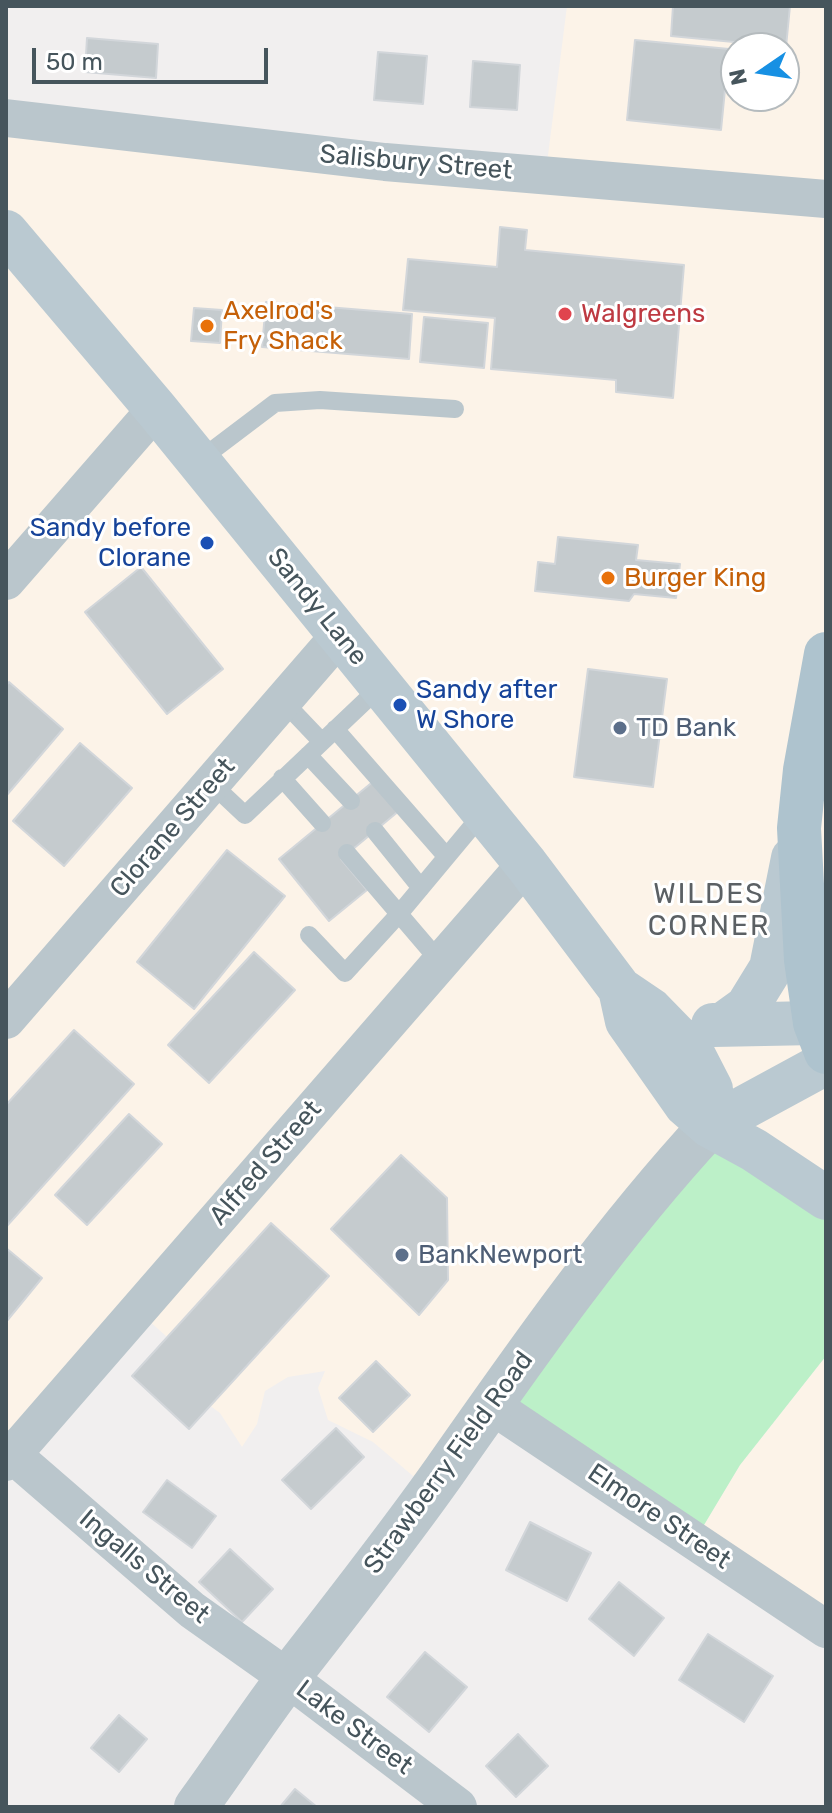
<!DOCTYPE html>
<html>
<head>
<meta charset="utf-8">
<style>
  body { margin:0 }
  #map { position:relative; width:832px; height:1813px; overflow:hidden; background:#f1efef; font-family:Rubik,sans-serif }
  canvas { display:block }
  .frame { position:absolute; inset:0; border:8px solid #46555c; pointer-events:none }
  .north { position:absolute; left:720px; top:32px; width:80px; height:80px; box-sizing:border-box; background:#fff; border:2px solid #b5bbbe; border-radius:50%; rotate:257deg; font-size:22px; font-weight:700; line-height:32px; text-align:center; color:#46555c }
  .north::after { content:''; display:block; margin:auto; width:28px; height:36px; background:#1790e3; clip-path:polygon(50% 0,100% 100%,50% 72%,0 100%) }
  .scale { position:absolute; left:32px; top:48px; width:236px; height:36px; box-sizing:border-box; border:4px solid #46555c; border-top:0; padding-left:10px; font-size:24px; line-height:28px; white-space:nowrap; color:#46555c; -webkit-text-stroke:6px #fff; paint-order:stroke }
</style>
</head>
<body>
<div id="map">
<canvas width="832" height="1813"></canvas>
<div class="frame"></div>
<div class="north">N</div>
<div class="scale">50 m</div>
</div>
<script>
const c = document.querySelector('canvas').getContext('2d');
c.lineJoin = 'round';
function fill(path, color) { c.fillStyle = color; c.fill(path, 'evenodd'); }
function stroke(path, color, width, dash) { c.strokeStyle = color; c.lineWidth = width; c.lineCap = dash ? 'butt' : 'round'; c.setLineDash(dash || []); c.stroke(path); }
function drawText(font, color, halo, rows, align = 'center') {
  c.font = font + ' Rubik,sans-serif'; c.lineWidth = 6; c.setLineDash([]); c.textBaseline = 'middle'; c.strokeStyle = halo; c.fillStyle = color; for (const [text, x, y, turn = 0] of rows) {
    c.save(); c.translate(x, y); c.rotate((+turn || 0) * Math.PI / 180); c.textAlign = isNaN(turn) ? turn : align; if (halo) c.strokeText(text, 0, 0); c.fillText(text, 0, 0); c.restore();
  }
}
fill(new Path2D(`
  M567 6H826V1196L724 1111 426 1487 373 1442 328 1420 318 1388 325 1371 288 1377 265 1391 257 1424 242 1447 220 1413 205 1402 193 1360 148 1320 6 1450V117L546 171ZM736 48H784V96H736Z
  M826 1356V1631L695 1540 740 1465Z`), '#fcf3e8');
fill(new Path2D(`
  M714 1113 826 1196V1356L740 1465 695 1540 493 1397Z`), '#bcf0c8');
const building = new Path2D(`
  M673 6H790L786 47 671 36Z
  M87 38 158 44 156 78 85 72Z
  M635 40 729 49 721 130 627 120Z
  M378 52 427 56 423 104 374 100Z
  M473 61 520 65 517 110 470 107Z
  M500 227 527 230 525 250 684 265 673 398 616 392V380L491 369 495 318 403 310 408 259 497 267Z
  M266 302 412 314 409 359 262 347Z
  M194 308 222 310 220 343 191 341Z
  M424 317 488 323 484 368 420 362Z
  M558 537 638 545 636 560 680 564 676 598 634 594 629 601 535 591 538 562 555 564Z
  M141 567 223 669 167 714 85 612Z
  M588 669 667 679 653 787 574 777Z
  M9 682 63 729 6 796V686Z
  M80 743 132 788 64 866 13 821Z
  M375 780 400 810 341 859 367 890 329 921 279 859Z
  M227 850 285 896 194 1009 137 962Z
  M254 952 295 990 209 1083 168 1045Z
  M74 1030 134 1084 6 1227V1105Z
  M129 1114 162 1144 87 1225 55 1195Z
  M401 1155 447 1198 448 1280 419 1315 331 1229Z
  M271 1223 329 1276 189 1429 132 1376Z
  M6 1248 42 1278 6 1322Z
  M376 1361 410 1395 373 1432 339 1398Z
  M336 1428 364 1457 311 1509 282 1480Z
  M167 1480 216 1516 192 1548 143 1512Z
  M530 1522 591 1553 567 1601 506 1570Z
  M230 1549 273 1589 242 1622 199 1582Z
  M619 1582 664 1618 634 1656 589 1619Z
  M708 1634 773 1676 744 1722 679 1680Z
  M425 1652 467 1687 429 1732 387 1697Z
  M119 1715 147 1739 119 1772 91 1748Z
  M518 1734 548 1766 516 1797 486 1766Z
  M295 1789 317 1807H280Z`);
fill(building, '#c5cbce');
stroke(building, '#d2d6da', 2);
stroke(new Path2D(`
  M197 462 275 403 320 400 455 409
  M283 701 322 742
  M335 729 446 856
  M308 755 351 801
  M282 778 322 823
  M211 783 245 815 381 686
  M375 831 421 888
  M347 853 441 963
  M309 935 345 973 399 914 484 812`), '#bac6cc', 18);
stroke(new Path2D(`
  M6 118 385 162 826 199
  M6 581 156 409
  M6 1020 340 635
  M491 1405 826 1629
  M6 1449 192 1610 288 1678 458 1807
  M6 1462 526 864`), '#bac6cc', 38);
stroke(new Path2D(`
  M196 1807C227 1765 255 1721 287 1679 339 1612 392 1545 441 1476 525 1356 610 1234 710 1126`), '#bac6cc', 44);
stroke(new Path2D(`
  M6 232 156 409 526 864 620 989 651 1010 692 1052 711 1089 710 1126
  M620 989 627 1021 686 1105 710 1126 754 1150 826 1198
  M713 1025 815 1023 826 1019
  M722 1025 747 1007 771 968 793 858
  M710 1126 826 1063`), '#bac9d1', 44);
stroke(new Path2D(`
  M826 654 805 770 799 828 806 960 815 1023 826 1052`), '#aec3ce', 44);
for (const [x, y, r, color] of [
  [565,314,8,"#e0444e"],
  [207,326,8,"#e8710a"],
  [207,543,8,"#1a4fb4"],
  [608,578,8,"#e8710a"],
  [400,705,8,"#1a4fb4"],
  [620,728,8,"#5c6f8a"],
  [402,1255,8,"#5c6f8a"]
]) { const dot = new Path2D(); dot.arc(x, y, r, 0, 2 * Math.PI); c.fillStyle = color; c.fill(dot); stroke(dot, '#fff', 3); }
drawText('26px', '#46555c', '#fff', [
  ["Salisbury Street",416,163,5],
  ["Sandy Lane",317,607,51],
  ["Clorane Street",173,828,-49],
  ["Alfred Street",266,1163,-49],
  ["Strawberry Field Road",449,1463,-54],
  ["Elmore Street",659,1517,34],
  ["Ingalls Street",144,1567,40],
  ["Lake Street",354,1728,37]
]);
drawText('26px', '#c56008', '#fff', [
  ["Axelrod's",223,311],
  ["Fry Shack",223,341],
  ["Burger King",624,578]
], 'left');
drawText('26px', '#be3a42', '#fff', [
  ["Walgreens",581,314]
], 'left');
drawText('26px', '#164399', '#fff', [
  ["Sandy before",191,528],
  ["Clorane",191,558],
  ["Sandy after",416,690,"left"],
  ["W Shore",416,720,"left"]
], 'right');
drawText('26px', '#4e5e75', '#fff', [
  ["TD Bank",636,728],
  ["BankNewport",418,1255]
], 'left');
c.letterSpacing = '2px';
drawText('28px', '#5b6064', '#fff', [
  ["WILDES",709,895],
  ["CORNER",709,927]
]);
c.letterSpacing = '0px';
</script>
</body>
</html>
